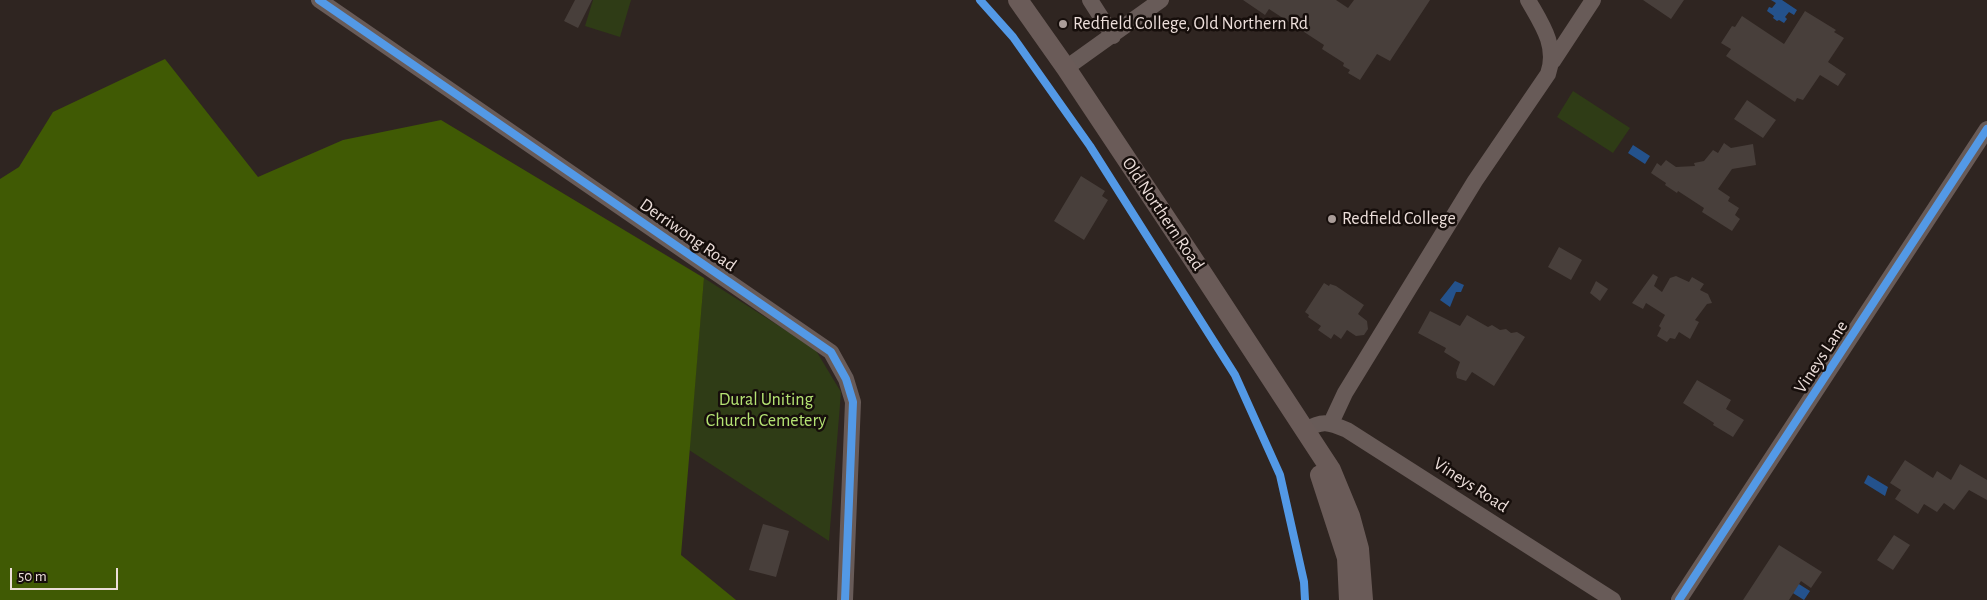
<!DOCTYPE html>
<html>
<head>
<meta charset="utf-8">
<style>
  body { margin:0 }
  #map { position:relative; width:1987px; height:600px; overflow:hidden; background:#2f2521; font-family:"Alegreya Sans",sans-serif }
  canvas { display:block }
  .scale { position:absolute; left:10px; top:568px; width:108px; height:22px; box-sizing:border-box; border:2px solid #ecdeda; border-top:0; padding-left:6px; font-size:15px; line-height:18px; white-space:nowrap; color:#ecdeda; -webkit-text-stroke:4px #160e0b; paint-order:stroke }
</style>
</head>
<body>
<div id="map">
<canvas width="1987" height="600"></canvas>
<div class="scale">50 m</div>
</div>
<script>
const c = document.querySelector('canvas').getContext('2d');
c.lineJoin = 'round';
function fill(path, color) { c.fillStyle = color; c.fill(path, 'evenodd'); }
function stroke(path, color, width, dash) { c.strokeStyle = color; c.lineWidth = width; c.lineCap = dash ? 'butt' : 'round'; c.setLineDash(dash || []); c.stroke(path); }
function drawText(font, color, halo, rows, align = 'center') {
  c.font = font + ' "Alegreya Sans",sans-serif'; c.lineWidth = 5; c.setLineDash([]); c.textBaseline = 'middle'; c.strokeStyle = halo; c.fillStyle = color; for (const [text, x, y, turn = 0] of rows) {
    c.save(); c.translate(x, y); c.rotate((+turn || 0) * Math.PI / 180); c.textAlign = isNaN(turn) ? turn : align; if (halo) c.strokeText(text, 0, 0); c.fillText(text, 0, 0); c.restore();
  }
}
fill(new Path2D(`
  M593 0H631L620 37 585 26Z
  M1573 91 1630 128 1613 153 1557 117Z
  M704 278 815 349 841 392 829 541 689 450Z`), '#2f3c16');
fill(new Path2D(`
  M165 59 258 177 343 140 441 120 704 278 681 555 736 600H0V179L19 167 53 112Z`), '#405a04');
fill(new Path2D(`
  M1771 0H1782L1797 10 1794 15 1789 12 1785 17 1787 19 1784 23 1779 20 1777 21 1773 18 1774 16 1767 11 1769 7 1772 8 1776 3Z
  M1633 145 1650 156 1645 164 1628 153Z
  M1455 281 1464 285 1461 292H1456L1450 307 1440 300Z
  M1868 475 1888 487 1885 496 1864 483Z
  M1794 581 1810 591 1804 600 1788 590Z`), '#24528c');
fill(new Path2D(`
  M575 0H592L578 28 564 21Z
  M1243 0H1336L1348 8 1354 0H1430L1390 61 1377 54 1360 80 1348 73 1350 70 1343 66 1344 63 1322 49 1324 45 1269 9 1265 15Z
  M1643 0H1684L1671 19Z
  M1805 11 1836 30 1834 32 1844 38 1828 62 1846 74 1838 86 1820 75 1803 100 1797 98 1795 102 1726 56 1731 49 1721 43 1732 26 1735 27 1742 16 1784 44Z
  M1747 100 1776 120 1763 138 1734 119Z
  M1724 143 1731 148 1753 144 1756 165 1732 169 1718 189 1730 197 1728 201 1739 208 1735 215 1740 219 1732 231 1702 212 1704 208 1678 191 1677 193 1665 185 1666 183 1651 173 1657 163 1661 166 1666 160 1676 167 1695 166 1694 163 1704 161 1713 150 1718 153Z
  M1081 176 1105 191 1102 196 1108 200 1084 240 1054 221Z
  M1559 247 1582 260 1571 280 1548 267Z
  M1653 274 1658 277 1654 286 1662 292 1670 278 1676 276 1689 282 1692 277 1704 284 1700 290 1708 294 1712 303 1707 304 1695 320 1699 322 1690 339 1679 332 1675 339 1670 338 1667 342 1657 336 1661 328 1659 326 1665 315 1646 303 1643 309 1632 303Z
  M1596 281 1608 289 1600 301 1590 293Z
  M1324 283 1329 286 1330 284 1336 286 1364 305 1358 314 1367 321 1368 329 1364 335 1356 336 1347 330 1341 339 1334 334 1331 339 1318 330 1321 326 1308 317 1309 315 1305 312Z
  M1430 311 1460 326 1467 315 1488 327 1492 325 1500 330 1506 329 1511 333 1517 332 1525 337 1494 386 1472 372 1466 381 1457 378 1456 373 1460 362 1444 352 1446 348 1418 333Z
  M1697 380 1731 400 1726 409 1744 420 1733 437 1713 425 1714 423 1683 403Z
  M1905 460 1933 478 1937 471 1951 480 1960 464 1987 480V500L1969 490 1954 510 1944 503 1937 512 1924 504 1918 514 1895 499 1901 490 1890 483Z
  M763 524 789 531 776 577 749 570Z
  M1894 535 1910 545 1893 570 1877 560Z
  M1779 545 1822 572 1811 588 1801 581 1789 600H1743Z`), '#483f3b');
stroke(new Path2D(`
  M319 0 831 352 846 379 853 402 845 600
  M1090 0 1113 36
  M1553 61 1593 0
  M1066 68 1161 0
  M1331 423 1345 393 1475 181 1548 74C1558 46 1541 23 1528 0
  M1304 431C1322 420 1328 422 1347 430L1613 600
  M1679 600 1987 129`), '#685b58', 16);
stroke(new Path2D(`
  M1018 0 1066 68 1191 256 1331 470 1350 516 1359 549 1363 600
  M1320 475 1347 558 1349 600`), '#6a5b58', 20);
stroke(new Path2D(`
  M319 0 831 352 846 379 853 402 845 600
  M980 0 1013 37 1090 146 1235 375 1280 475 1304 582 1305 600
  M1679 600 1987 129`), '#5399e6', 8);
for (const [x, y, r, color] of [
  [1063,24,5,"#aa9d99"],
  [1332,219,5,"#aa9d99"]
]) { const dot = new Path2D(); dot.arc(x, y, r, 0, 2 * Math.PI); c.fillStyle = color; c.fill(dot); stroke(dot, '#160e0b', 2); }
drawText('18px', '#ecdeda', '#160e0b', [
  ["Redfield College, Old Northern Rd",1073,24],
  ["Redfield College",1342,219]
], 'left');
drawText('18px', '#ecdeda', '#160e0b', [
  ["Old Northern Road",1163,214,56],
  ["Derriwong Road",688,235,35],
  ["Vineys Lane",1821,357,-57],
  ["Vineys Road",1471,485,33]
]);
drawText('18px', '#b5e373', '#160e0b', [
  ["Dural Uniting",766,400],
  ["Church Cemetery",766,421]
]);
</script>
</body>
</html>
